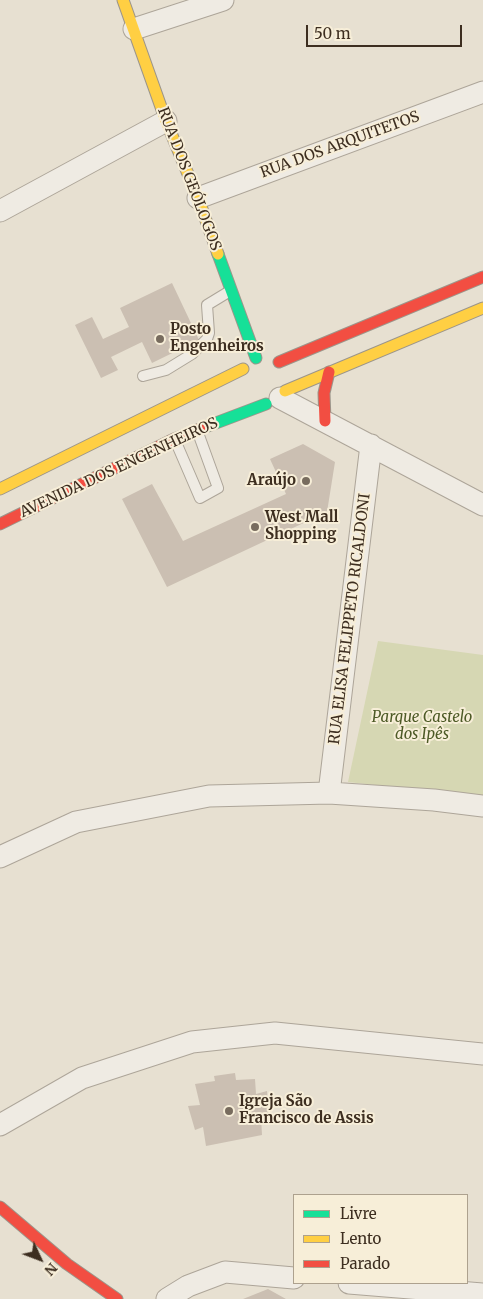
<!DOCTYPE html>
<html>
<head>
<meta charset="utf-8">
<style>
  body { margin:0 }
  #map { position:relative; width:483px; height:1299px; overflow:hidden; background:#e7e0d1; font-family:Merriweather,serif }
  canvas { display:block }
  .legend { position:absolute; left:293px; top:1194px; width:175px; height:90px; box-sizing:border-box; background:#f7eed8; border:1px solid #ada18e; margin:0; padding:6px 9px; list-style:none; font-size:15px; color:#3d2e20 }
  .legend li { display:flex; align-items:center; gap:10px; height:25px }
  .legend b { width:25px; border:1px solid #ada18e }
  .north { position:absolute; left:15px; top:1234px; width:50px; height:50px; -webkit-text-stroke:4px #f7eed8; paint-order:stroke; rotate:133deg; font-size:14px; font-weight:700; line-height:20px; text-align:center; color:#3d2e20 }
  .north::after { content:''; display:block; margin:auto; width:18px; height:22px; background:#3d2e20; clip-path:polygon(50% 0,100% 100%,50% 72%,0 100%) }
  .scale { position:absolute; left:306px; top:25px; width:156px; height:22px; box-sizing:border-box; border:2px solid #3d2e20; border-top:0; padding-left:6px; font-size:15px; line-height:18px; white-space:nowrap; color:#3d2e20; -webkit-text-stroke:4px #f7eed8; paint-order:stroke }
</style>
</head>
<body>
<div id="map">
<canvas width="483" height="1299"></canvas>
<ul class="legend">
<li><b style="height:6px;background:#16e098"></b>Livre</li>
<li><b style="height:6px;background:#ffcf43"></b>Lento</li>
<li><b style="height:6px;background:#f24e42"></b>Parado</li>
</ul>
<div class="north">N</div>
<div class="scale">50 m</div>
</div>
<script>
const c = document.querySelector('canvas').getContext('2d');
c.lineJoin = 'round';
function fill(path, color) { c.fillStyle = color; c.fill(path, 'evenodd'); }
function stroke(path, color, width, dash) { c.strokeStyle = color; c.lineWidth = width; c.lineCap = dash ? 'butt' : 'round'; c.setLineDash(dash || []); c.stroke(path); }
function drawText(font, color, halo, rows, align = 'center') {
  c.font = font + ' Merriweather,serif'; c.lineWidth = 4; c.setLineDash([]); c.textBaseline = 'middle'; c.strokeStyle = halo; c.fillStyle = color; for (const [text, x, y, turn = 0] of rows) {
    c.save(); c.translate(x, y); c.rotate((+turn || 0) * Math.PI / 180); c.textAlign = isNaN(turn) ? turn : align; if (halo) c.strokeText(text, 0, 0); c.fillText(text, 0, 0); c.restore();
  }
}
fill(new Path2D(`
  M378 641 483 655V797L348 782Z`), '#d6d7b3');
fill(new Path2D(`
  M172 283 199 340 152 363 142 342 111 357 118 370 101 378 75 325 92 317 103 339 129 327 120 308Z
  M303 444 335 462 327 512 167 587 122 499 152 484 183 541 286 494 270 459Z
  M235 1073 236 1080 255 1079 256 1094 267 1091 269 1119 261 1117 262 1135 206 1146 203 1127 195 1130 188 1106 200 1105 195 1084 215 1081 214 1076Z
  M268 1289 286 1299H243Z`), '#cbbfb2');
const lane = new Path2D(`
  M143 376 166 370 192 354 207 339 209 333 207 305 230 291
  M175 440 200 498 218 488 197 430`);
const street = new Path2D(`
  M134 29 223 0
  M198 198 483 92
  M0 211 166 121
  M280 398 483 505
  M329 793 371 445
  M0 857 76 822 209 796 329 793 434 800 483 806
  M0 1125 82 1078 192 1042 275 1033 483 1054
  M349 1283 483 1294
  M167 1299 188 1286 225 1272 294 1278`);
const fast = new Path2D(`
  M218 254 256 358
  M200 429 266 404`);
const slow = new Path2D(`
  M123 0 166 121 198 198 218 254
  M285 391 483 308
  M0 489 243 369`);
const jam = new Path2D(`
  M279 362 483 277
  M325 421 324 393 329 372
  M0 524 174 439 200 429
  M0 1207 67 1264 117 1299`);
stroke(lane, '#ada599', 12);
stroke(street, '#ada599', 23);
stroke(fast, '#9c958a', 13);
stroke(slow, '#9c958a', 13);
stroke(jam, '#9c958a', 13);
stroke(lane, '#efebe3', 10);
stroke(street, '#efebe3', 21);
stroke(fast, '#16e098', 11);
stroke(slow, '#ffcf43', 11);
stroke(jam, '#f24e42', 11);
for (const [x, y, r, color] of [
  [160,339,5,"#786c5e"],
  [306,481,5,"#786c5e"],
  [255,527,5,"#786c5e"],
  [229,1111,5,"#786c5e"]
]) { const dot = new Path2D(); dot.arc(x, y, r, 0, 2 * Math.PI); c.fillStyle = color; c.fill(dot); stroke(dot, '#f7eed8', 2); }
drawText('15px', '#3d2e20', '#f7eed8', [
  ["RUA DOS ARQUITETOS",340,145,-20],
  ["RUA DOS GEÓLOGOS",189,179,69],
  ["AVENIDA DOS ENGENHEIROS",119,468,-25],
  ["RUA ELISA FELIPPETO RICALDONI",350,619,-83]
]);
drawText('bold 15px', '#3d2e20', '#f7eed8', [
  ["Posto",170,330],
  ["Engenheiros",170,347],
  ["Araújo",296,481,"right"],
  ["West Mall",265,518],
  ["Shopping",265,535],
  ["Igreja São",239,1102],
  ["Francisco de Assis",239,1119]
], 'left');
drawText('italic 15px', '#4d5a26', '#f7eed8', [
  ["Parque Castelo",422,718],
  ["dos Ipês",422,735]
]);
</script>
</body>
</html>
